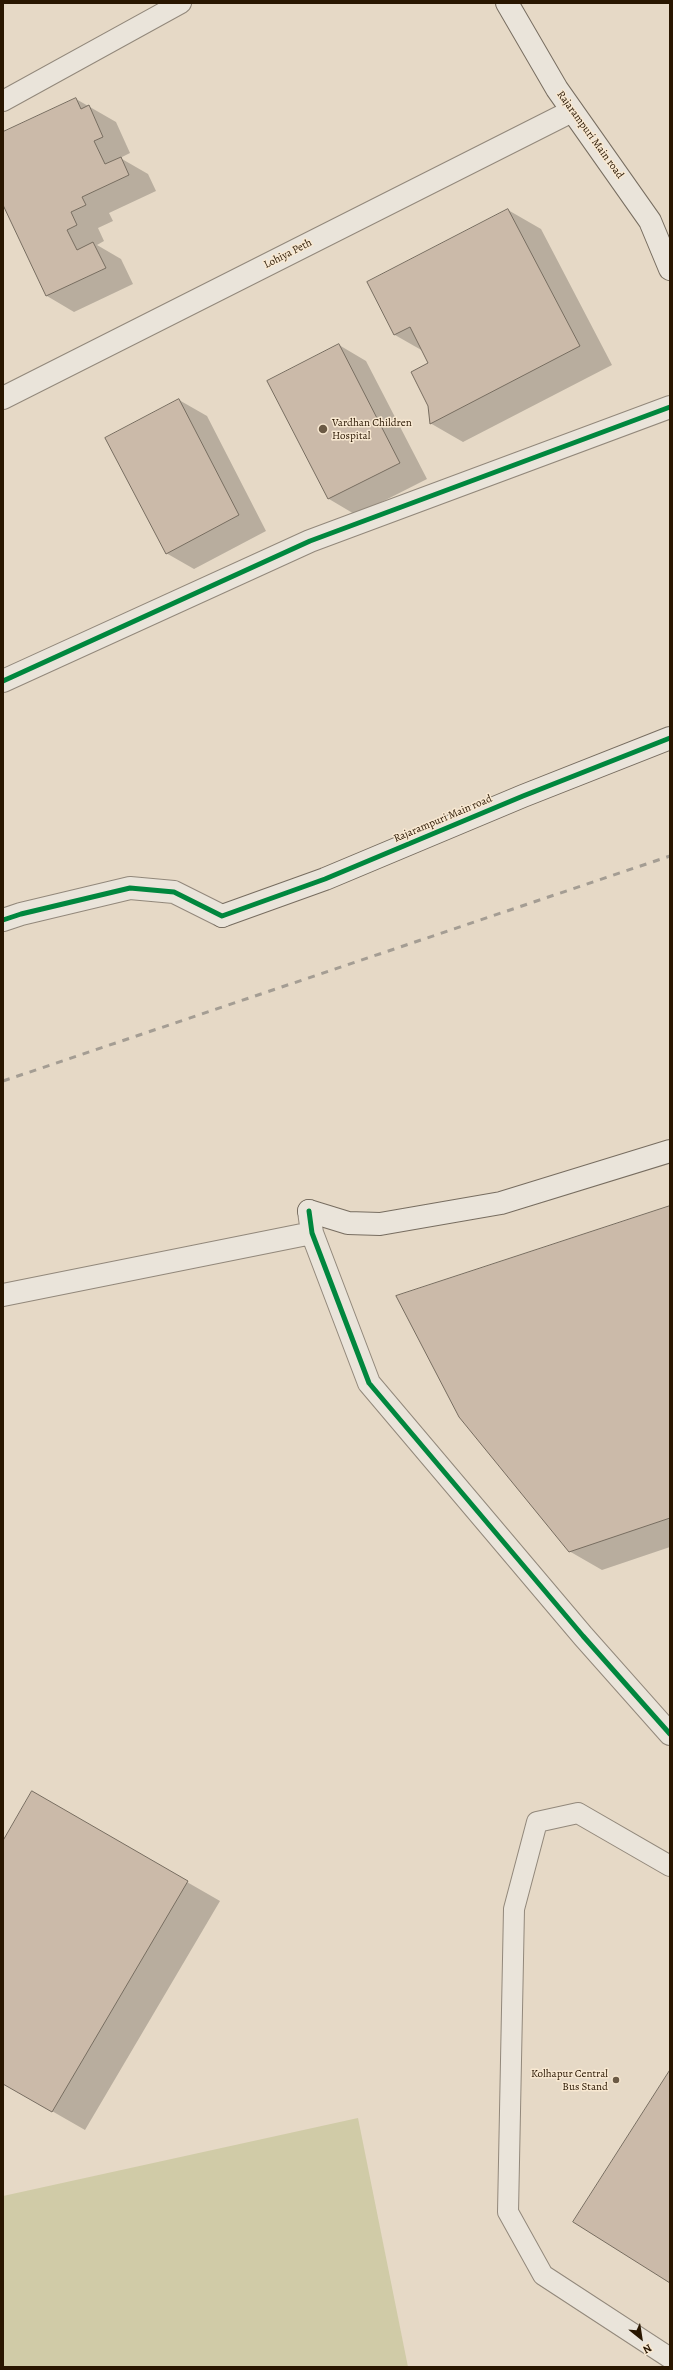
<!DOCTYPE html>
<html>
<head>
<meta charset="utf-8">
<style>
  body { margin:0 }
  #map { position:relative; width:673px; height:2370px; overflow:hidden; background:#e6d9c6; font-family:Alegreya,serif }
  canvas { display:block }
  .frame { position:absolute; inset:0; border:4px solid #291600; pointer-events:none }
  .north { position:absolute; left:621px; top:2318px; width:40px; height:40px; -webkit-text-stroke:3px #f8e8d1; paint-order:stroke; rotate:150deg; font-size:11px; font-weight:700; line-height:16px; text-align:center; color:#291600 }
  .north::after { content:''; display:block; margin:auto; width:14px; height:18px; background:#291600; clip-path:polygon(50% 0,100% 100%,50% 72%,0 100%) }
</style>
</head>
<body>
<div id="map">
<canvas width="673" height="2370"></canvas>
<div class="frame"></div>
<div class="north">N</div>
</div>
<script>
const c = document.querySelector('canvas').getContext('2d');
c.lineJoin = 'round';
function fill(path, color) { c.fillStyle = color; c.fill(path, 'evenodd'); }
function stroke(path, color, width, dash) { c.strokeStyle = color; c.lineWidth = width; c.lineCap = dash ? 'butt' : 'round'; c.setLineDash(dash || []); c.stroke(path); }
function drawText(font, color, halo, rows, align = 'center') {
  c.font = font + ' Alegreya,serif'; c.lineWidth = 3; c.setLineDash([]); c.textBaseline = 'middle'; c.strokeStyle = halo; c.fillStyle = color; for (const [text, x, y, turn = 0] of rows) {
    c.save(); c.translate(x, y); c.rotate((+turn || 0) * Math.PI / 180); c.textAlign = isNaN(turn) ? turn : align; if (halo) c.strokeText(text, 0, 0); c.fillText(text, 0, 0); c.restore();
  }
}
fill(new Path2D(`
  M358 2118 408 2367H3V2196Z`), '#d0cba7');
fill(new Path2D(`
  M76 99 116 122 130 153 122 157V159L148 174 156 191 109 213 113 221 98 228 104 241 97 245 121 259 133 284 74 312 47 296 3 203V133Z
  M508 210 541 229 612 365 463 442 430 423 429 363 423 351 395 335 368 283Z
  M339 345 366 361 427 479 356 515 329 499Z
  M179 400 207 416 266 531 194 569 166 553Z
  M670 1207V1547L602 1570 569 1551Z
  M32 1793 220 1901 85 2130 3 2083V1843Z`), '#0003');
const building = new Path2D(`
  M76 98 81 109 89 105 103 137 94 141 105 164 121 157 129 175 82 197 86 205 71 212 77 225 67 230 77 250 93 242 106 268 46 296 3 205V132Z
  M508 209 580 346 430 424 428 406 411 372 428 363 410 327 394 335 367 282Z
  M339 344 400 463 328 499 267 381Z
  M179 399 239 515 166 554 105 438Z
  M670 1206V1518L569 1552 459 1417 396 1296Z
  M32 1791 188 1881 52 2112 3 2084V1841Z
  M670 2070V2283L573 2222Z`);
fill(building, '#cbbaa9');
stroke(building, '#776d60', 1);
const lane = new Path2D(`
  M3 101 181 3
  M670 1866 578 1813 537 1822 514 1909 508 2212 543 2275 670 2358`);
const street = new Path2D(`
  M3 398 572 111
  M3 681 310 541 670 407
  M3 920 21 914 130 888 174 892 222 916
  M309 1211 312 1233 369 1383 583 1636 670 1734
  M3 1295 312 1233`);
const secondary = new Path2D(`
  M507 3 557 89 650 221 670 269
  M222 916 325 879 523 796 670 738
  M309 1211 348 1223 380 1224 501 1203 670 1151`);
stroke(lane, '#92887b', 22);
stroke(street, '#92887b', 24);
stroke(secondary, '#776d60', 24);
stroke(lane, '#eae4da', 20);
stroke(street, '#eae4da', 22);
stroke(secondary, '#eae4da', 22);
stroke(new Path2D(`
  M3 1081 670 856`), '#a49d93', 3, [7, 7]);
stroke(new Path2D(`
  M3 681 310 541 670 407
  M3 920 21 914 130 888 174 892 222 916 325 879 523 796 670 738
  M309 1211 312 1233 369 1383 583 1636 670 1734`), '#00873e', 5);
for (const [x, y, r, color] of [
  [323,429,5,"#6b5a45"],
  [616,2080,4,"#6b5a45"]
]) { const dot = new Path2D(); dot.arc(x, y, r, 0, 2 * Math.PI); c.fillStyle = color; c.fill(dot); stroke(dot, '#f8e8d1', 1.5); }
drawText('11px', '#291600', '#f8e8d1', [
  ["Rajarampuri Main road",590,135,54],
  ["Lohiya Peth",288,254,-27],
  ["Rajarampuri Main road",443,819,-23]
]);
drawText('11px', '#291600', '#f8e8d1', [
  ["Vardhan Children",332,423],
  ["Hospital",332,436],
  ["Kolhapur Central",608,2074,"right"],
  ["Bus Stand",608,2087,"right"]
], 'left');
</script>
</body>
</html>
